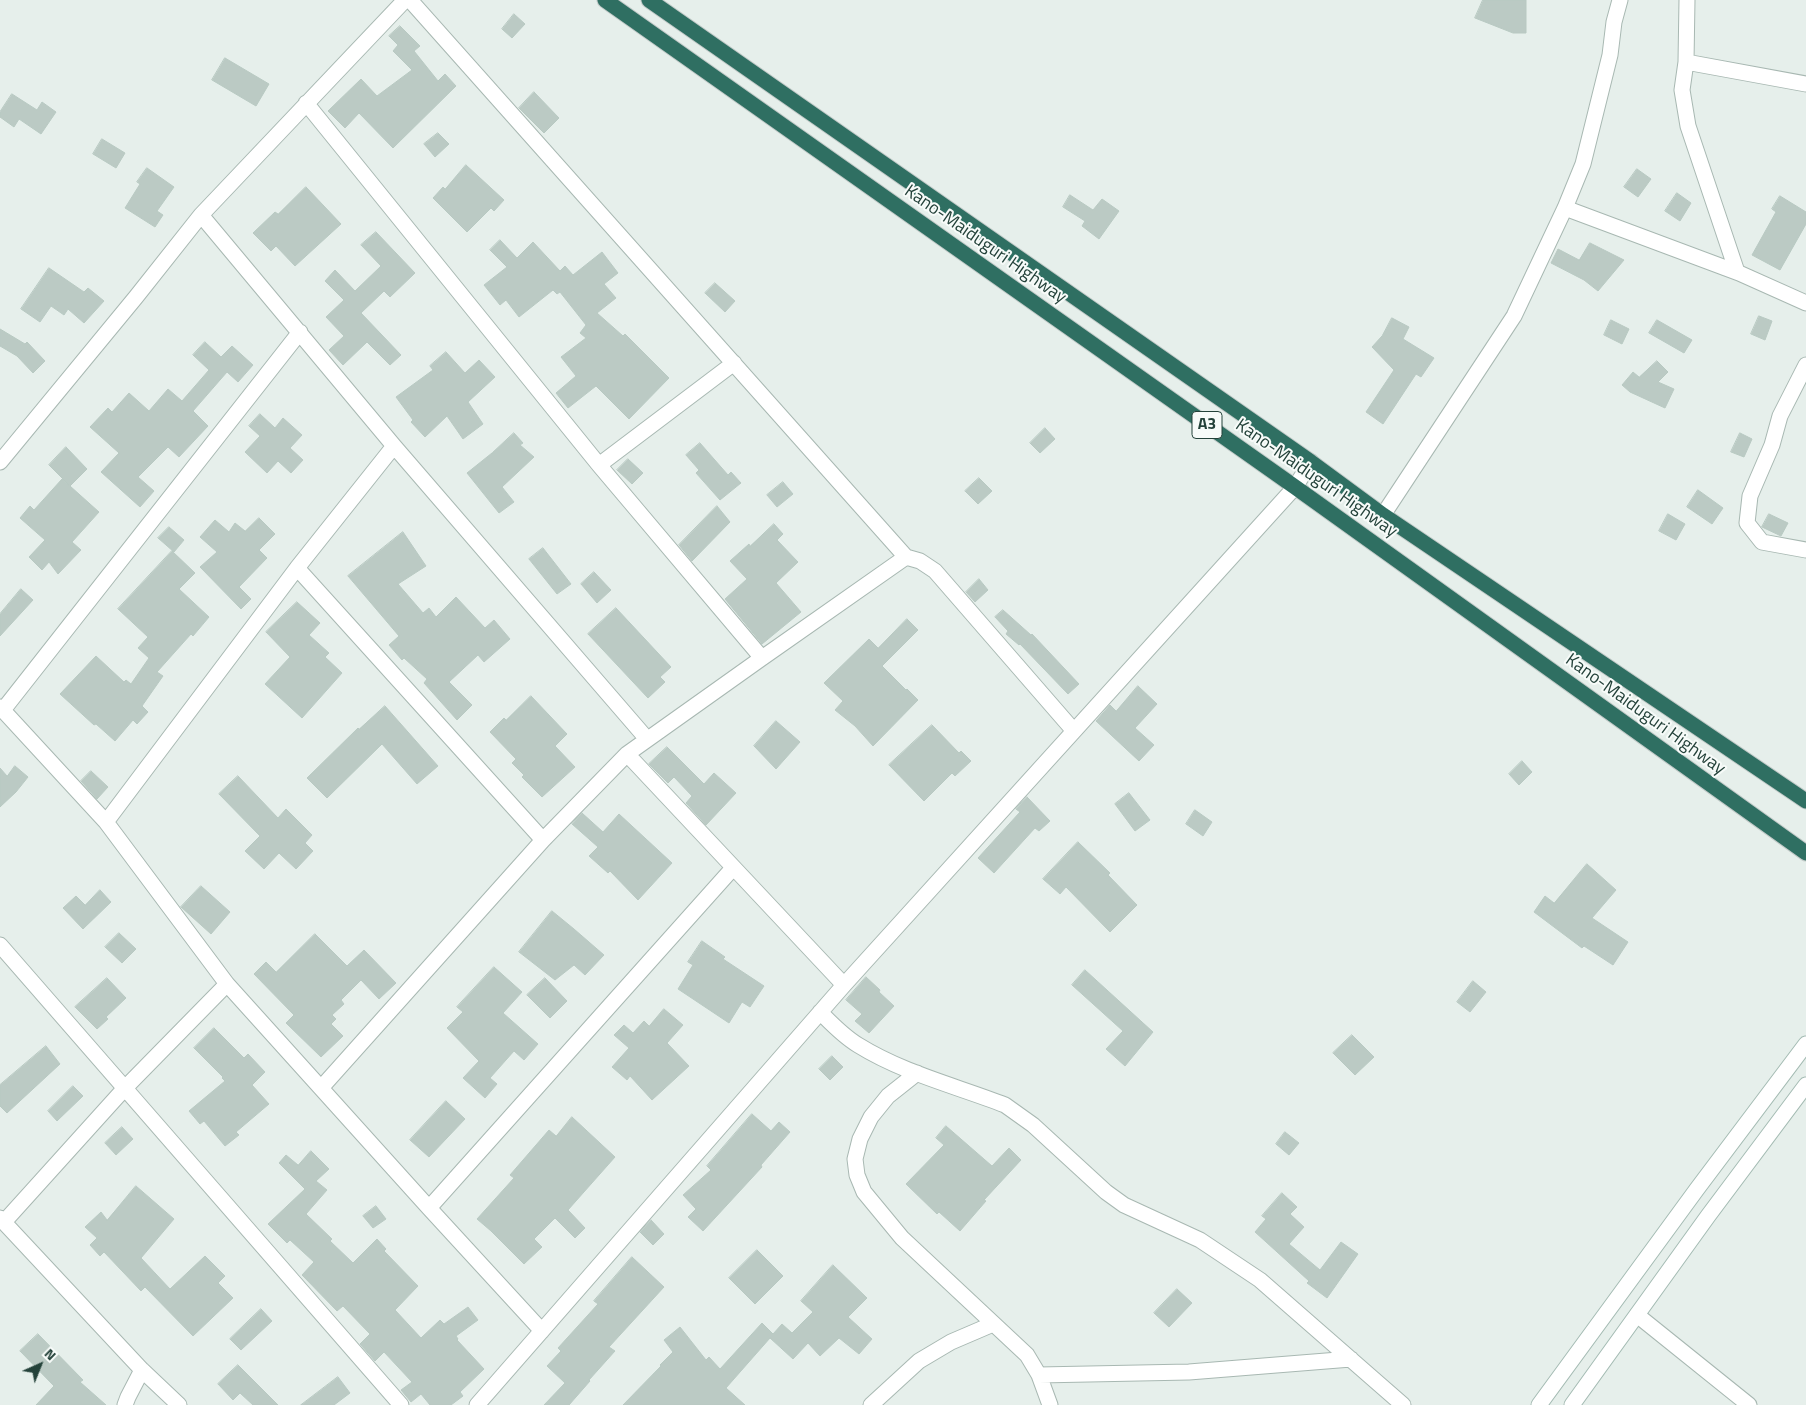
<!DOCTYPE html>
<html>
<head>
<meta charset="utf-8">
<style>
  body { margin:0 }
  #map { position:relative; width:1806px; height:1405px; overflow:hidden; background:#e6efeb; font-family:"Titillium Web",sans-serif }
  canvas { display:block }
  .north { position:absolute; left:15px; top:1340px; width:50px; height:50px; -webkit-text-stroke:4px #f7fbf9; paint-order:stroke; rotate:44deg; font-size:14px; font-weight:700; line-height:20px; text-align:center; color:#24423a }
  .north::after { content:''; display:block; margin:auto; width:18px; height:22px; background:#24423a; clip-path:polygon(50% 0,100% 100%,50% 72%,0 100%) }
</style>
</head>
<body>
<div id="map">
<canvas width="1806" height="1405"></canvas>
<div class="north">N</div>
</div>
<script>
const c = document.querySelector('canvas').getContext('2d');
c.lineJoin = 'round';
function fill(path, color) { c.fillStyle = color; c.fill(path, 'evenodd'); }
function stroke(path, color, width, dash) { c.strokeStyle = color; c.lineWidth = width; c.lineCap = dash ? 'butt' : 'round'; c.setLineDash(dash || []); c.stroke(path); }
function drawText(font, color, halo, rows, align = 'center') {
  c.font = font + ' "Titillium Web",sans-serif'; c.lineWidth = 4; c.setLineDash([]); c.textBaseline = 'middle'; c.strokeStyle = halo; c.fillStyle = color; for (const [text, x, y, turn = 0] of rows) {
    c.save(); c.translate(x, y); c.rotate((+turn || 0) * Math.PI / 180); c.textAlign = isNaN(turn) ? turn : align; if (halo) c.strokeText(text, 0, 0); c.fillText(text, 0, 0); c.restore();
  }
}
const building = new Path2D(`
  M1483 0H1526V33H1513L1475 18Z
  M514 14 525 24 512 38 502 29Z
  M400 26 420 46 414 51 438 81 445 74 456 86 393 148 359 113 345 128 328 111 361 79 377 96 412 70 393 51 398 45 389 36Z
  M225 58 269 84 256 106 212 80Z
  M534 92 559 118 544 133 519 108Z
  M12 94 37 110 42 102 56 112 41 134 19 119 14 127 0 117V112Z
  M438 133 449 144 435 157 424 144Z
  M102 139 125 153 116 168 93 154Z
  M466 165 504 200 494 211 491 208 467 232 433 198 443 187 445 189Z
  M147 168 174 187 157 211 163 215 155 227 125 208 140 184 137 182Z
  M1637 169 1651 179 1638 197 1624 187Z
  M306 187 341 224 295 266 276 246 271 251 253 233 275 212 278 214Z
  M1677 193 1691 203 1680 221 1665 211Z
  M1070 195 1093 210 1102 199 1119 211 1099 239 1082 226 1085 221 1063 207Z
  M1780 196 1806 212V224L1780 270 1752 255 1776 212 1772 209Z
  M376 232 415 273 390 297 384 291 361 313 401 355 390 365 367 342 343 365 329 350 344 336 326 317 344 300 325 281 335 270 355 291 381 266 361 245Z
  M500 240 517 258 533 242 560 271 565 266 573 275 602 252 618 273 604 284 616 298 597 313 623 336 625 334 669 378 629 419 596 386 568 408 556 393 576 376 561 357 586 338 580 333 586 325 560 292 557 294 553 290 519 317 506 300 500 305 484 285 507 267 490 250Z
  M1590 243 1624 260 1598 291 1584 280 1551 263 1558 249 1579 260Z
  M49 268 84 292 88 288 104 301 84 323 68 309 64 315 51 306 40 322 21 309Z
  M715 283 735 301 725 312 705 293Z
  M1759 316 1772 321 1765 340 1751 334Z
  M1392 318 1409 327 1403 339 1434 358 1421 377 1416 374 1383 424 1366 412 1394 370 1372 347 1382 336Z
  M1611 320 1629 329 1622 344 1604 335Z
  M1657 320 1692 340 1684 353 1649 333Z
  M0 329 25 344 27 342 45 361 33 373 17 356 0 346Z
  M205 342 221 357 232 346 253 365 238 382 227 372 193 411 208 426 179 457 168 447 138 477 154 491 140 507 101 472 119 453 90 427 108 408 112 412 129 393 149 411 168 389 182 401 209 370 193 355Z
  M446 352 465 373 479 360 495 377 468 402 483 424 463 439 447 416 425 437 411 422 413 420 396 397 433 370 430 366Z
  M1657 361 1668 372 1658 382 1674 389 1665 408 1630 392 1622 385 1633 372 1639 377Z
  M260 414 275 428 283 418 302 435 290 448 303 460 291 473 278 461 267 473 245 452 260 436 249 426Z
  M1045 428 1055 439 1040 453 1030 443Z
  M514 433 523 443 520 445 534 457 502 487 514 502 499 513 467 473 492 453Z
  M1740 433 1752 439 1744 457 1731 452Z
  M700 443 728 475 731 472 741 483 720 500 696 473 699 470 686 455Z
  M66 447 87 469 70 486 99 512 72 542 81 550 58 574 49 562 42 570 29 557 45 540 20 518 30 506 34 510 62 479 69 485 49 465Z
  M628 459 643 473 632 484 617 470Z
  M979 478 992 491 978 504 965 491Z
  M783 482 793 494 777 507 767 495Z
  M1698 490 1723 508 1712 524 1687 507Z
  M717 506 730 522 692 561 679 545Z
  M1668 514 1685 524 1676 540 1659 531Z
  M1769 514 1788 523 1781 536 1762 527Z
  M259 518 275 534 259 550 267 558 239 587 251 599 241 609 200 567 217 552 200 537 215 520 229 532 235 523 245 531Z
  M774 524 783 534 777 540 798 562 776 583 801 612 762 644 725 599 747 579 730 561 749 544 750 546Z
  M169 527 184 540 174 552 158 538Z
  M403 532 426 566 398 584 423 613 429 608 436 617 456 597 485 628 494 620 510 639 484 662 478 655 449 682 472 705 457 720 424 683 427 679 404 658 402 660 389 645 399 636 348 576Z
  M543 548 571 584 557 594 529 559Z
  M172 551 195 573 179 589 209 617 193 636 191 634 157 672 163 676 142 706 148 712 137 724 133 720 115 741 96 724 94 725 60 694 96 656 124 682 126 680 131 684 149 658 138 648 148 637 118 609Z
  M594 572 611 590 597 603 581 584Z
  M979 579 988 590 975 602 966 592Z
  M21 589 33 600 0 636V614Z
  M297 602 320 623 309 635 329 653 325 657 342 673 302 718 265 684 290 657 266 632Z
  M616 608 671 667 660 677 665 682 648 698 588 634Z
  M1003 610 1031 635 1032 634 1079 684 1068 694 1020 644 1019 645 1006 634 1008 631 995 617Z
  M907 619 918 630 882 666 906 690 907 689 918 700 873 746 855 726 835 710 843 701 824 683 869 639 878 648Z
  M1138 686 1157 704 1135 728 1154 745 1139 761 1096 721 1110 705 1116 711Z
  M531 696 567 734 555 746 575 767 542 797 522 777 524 775 512 763 516 759 490 732 504 718 506 720Z
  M385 706 438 766 417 784 382 744 327 798 307 778 358 728 359 729Z
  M776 721 800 742 776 769 754 746Z
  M932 725 959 753 961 751 971 761 955 776 952 773 924 801 889 765Z
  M667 747 704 784 714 773 736 793 706 825 686 803 692 796 674 777 668 783 649 764Z
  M1522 761 1532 772 1519 785 1509 774Z
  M15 766 28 777 16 792 0 807V768L7 776Z
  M91 771 108 787 97 799 81 781Z
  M238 776 278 818 286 809 312 835 305 843 313 851 296 869 279 853 264 869 245 851 260 836 219 794Z
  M1129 793 1150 820 1135 831 1115 804Z
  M1027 797 1050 821 1039 831 1035 828 994 873 978 858 1020 812 1016 809Z
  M1195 810 1212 822 1203 836 1186 824Z
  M582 813 603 832 619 814 672 863 638 900 610 871 608 873 589 856 598 847 572 824Z
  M1078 842 1110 873 1108 875 1137 905 1110 932 1066 887 1060 894 1043 879Z
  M1587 864 1616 890 1592 918 1628 942 1613 965 1584 946 1582 948 1534 912 1545 896 1554 903Z
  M201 886 230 912 211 934 181 907Z
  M100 890 111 902 83 929 63 908 76 896 85 905Z
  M552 911 574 929 604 955 585 975 574 965 555 980 519 952Z
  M119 933 136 949 122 963 105 947Z
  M315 934 347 966 364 950 396 983 379 999 361 980 341 1000 344 1004 332 1015 336 1019 331 1024 343 1036 321 1057 286 1023 294 1015 254 974 266 962 276 972Z
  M702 941 725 957 723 959 764 986 750 1007 742 1002 729 1023 678 989 693 965 688 962Z
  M494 967 522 992 503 1013 538 1044 524 1060 514 1051 490 1078 497 1084 485 1098 463 1078 479 1061 447 1028 463 1012 457 1007Z
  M1085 970 1153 1032 1125 1066 1106 1049 1123 1031 1072 985Z
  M866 977 880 990 879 992 894 1006 869 1033 855 1021 862 1014 846 1000Z
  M107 978 126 998 106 1017 108 1019 97 1029 75 1007Z
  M545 978 567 1001 550 1018 527 995Z
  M1473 981 1486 992 1470 1012 1457 1002Z
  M664 1009 683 1025 667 1043 689 1066 652 1100 630 1076 627 1080 612 1067 629 1048 614 1035 624 1025 633 1033 644 1021 649 1026Z
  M214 1028 244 1058 248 1054 265 1072 252 1085 269 1104 236 1132 239 1135 225 1146 204 1121 200 1124 189 1111 225 1081 222 1078 223 1077 194 1048Z
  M1352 1035 1374 1057 1355 1075 1333 1053Z
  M46 1046 60 1064 7 1113 0 1106V1085Z
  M832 1056 843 1067 830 1080 819 1069Z
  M73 1086 83 1096 57 1121 48 1111Z
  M446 1101 465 1119 429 1157 410 1140Z
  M752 1114 771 1131 779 1122 790 1132 761 1165 762 1167 703 1231 688 1217 696 1209 683 1195 711 1170 707 1166Z
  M572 1117 615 1157 568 1210 585 1228 575 1238 555 1218 534 1239 542 1247 524 1264 491 1231 477 1219 514 1178 510 1175 549 1130 556 1136Z
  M946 1126 992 1166 1009 1148 1021 1160 984 1200 986 1201 960 1231 939 1212 937 1214 906 1184 944 1145 936 1138Z
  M122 1127 133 1139 116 1155 105 1143Z
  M1285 1132 1299 1143 1289 1155 1276 1144Z
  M311 1151 329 1169 316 1181 327 1190 306 1214 332 1239 330 1241 353 1263 377 1239 386 1249 384 1251 418 1286 395 1310 421 1338 440 1320 444 1324 468 1307 478 1320 456 1336 458 1339 457 1340 484 1369 460 1392 463 1396 451 1405H430L421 1394 411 1402 401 1390 412 1382 384 1352 375 1361 360 1344 370 1334 343 1306 337 1311 302 1275 314 1262 290 1240 287 1243 268 1224 305 1189 279 1163 286 1155 298 1165Z
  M136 1186 174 1219 141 1258 170 1289 205 1256 225 1276 218 1283 233 1298 193 1336 145 1287 141 1291 104 1252 100 1256 90 1245 97 1238 85 1227 101 1212 107 1220Z
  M1282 1193 1297 1207 1290 1214 1304 1227 1289 1244 1320 1270 1341 1242 1358 1254 1327 1298 1307 1283 1309 1281 1255 1232 1266 1219 1262 1216Z
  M376 1206 386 1219 373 1228 363 1216Z
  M651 1220 664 1234 653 1245 640 1232Z
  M757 1250 783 1276 755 1304 729 1278Z
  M632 1257 664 1287 609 1347 615 1351 589 1380 590 1381 569 1405H544L565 1383 547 1366 561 1351 558 1348 598 1304 594 1301Z
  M833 1265 867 1298 848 1317 872 1339 859 1354 839 1338 820 1356 808 1343 793 1359 770 1338 726 1388 745 1405H623L661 1366 660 1365 673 1352 664 1340 680 1327 706 1360 709 1357 720 1369 762 1323 773 1334 782 1324 792 1333 813 1312 801 1301Z
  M1177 1289 1192 1303 1169 1327 1154 1313Z
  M261 1309 272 1321 241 1350 230 1339Z
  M38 1334 83 1380 80 1382 106 1405H36L54 1386 20 1351Z
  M238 1365 278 1405H253L240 1393 233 1400 218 1384Z
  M338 1377 350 1393 334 1405H301Z`);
fill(building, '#bbcac4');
stroke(building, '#b8c9c2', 1);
const street = new Path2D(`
  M410 0 906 557
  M1687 0 1686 62 1682 90 1688 126 1737 272
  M1686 62 1806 84
  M306 103 599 465 762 658
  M1565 208 1739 273 1806 303
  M201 215 394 446 647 739
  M1806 365 1780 416 1772 445 1750 496 1747 523 1762 542 1806 550
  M0 462 136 297 201 215 405 0
  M599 465 734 363
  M1383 515 1514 316 1565 208 1583 164 1610 55 1614 22 1620 0
  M297 568 543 840
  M0 707 106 822 227 984 429 1208 542 1331
  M3 710 300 332
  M627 754 844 985
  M106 822 297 568 394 446
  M0 945 401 1405
  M820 1012C832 1024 843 1036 858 1045 903 1073 956 1086 1005 1105L1033 1125 1106 1192 1124 1205 1200 1240 1260 1280 1403 1405
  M917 1073 888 1096 871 1117 860 1139 855 1159 857 1175 864 1192 902 1238 1027 1355 1039 1375 1050 1405
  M321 1088 543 840 627 754 762 658 906 557 920 561 935 571 1074 731
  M429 1208 733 868
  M0 1218 142 1370 179 1405
  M4 1222 125 1088 227 984
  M1637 1315 1749 1405
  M1039 1375 1189 1372 1351 1359
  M125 1405 128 1397 142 1370
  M477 1405 844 985 1295 487 1311 462
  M871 1405 919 1361 951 1342 993 1324`);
const secondary = new Path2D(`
  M1539 1405 1697 1189 1806 1044
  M1572 1405 1708 1216 1806 1085`);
const highway = new Path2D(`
  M605 0 1295 487 1806 853
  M649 0 1311 462 1383 515 1806 801`);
stroke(street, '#a8b8b2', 17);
stroke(secondary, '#a4bbb3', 17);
stroke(highway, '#c2cac8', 17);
stroke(street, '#fff', 15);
stroke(secondary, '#fff', 15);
stroke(highway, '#2f6f62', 15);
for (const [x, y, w] of [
  [1207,425,30]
]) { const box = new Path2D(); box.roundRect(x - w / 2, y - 13.5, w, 27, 4); c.fillStyle = '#f7fbf9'; c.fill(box); stroke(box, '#24423a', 1); }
drawText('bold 16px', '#24423a', null, [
  ["A3",1207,425]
]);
drawText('18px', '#24423a', '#f7fbf9', [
  ["Kano-Maiduguri Highway",985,245,35],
  ["Kano-Maiduguri Highway",1316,479,35],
  ["Kano-Maiduguri Highway",1645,715,36]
]);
</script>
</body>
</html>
